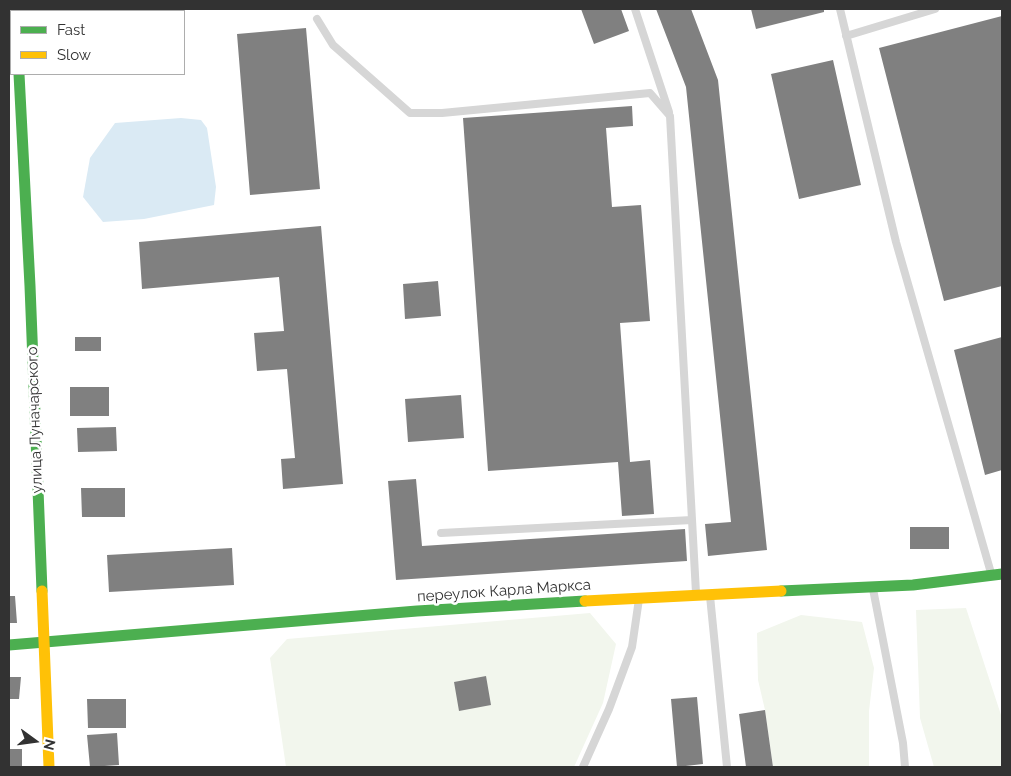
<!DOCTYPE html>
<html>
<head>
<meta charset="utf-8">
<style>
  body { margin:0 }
  #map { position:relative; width:1011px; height:776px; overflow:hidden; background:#fff; font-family:Raleway,sans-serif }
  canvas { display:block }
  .frame { position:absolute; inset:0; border:10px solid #323232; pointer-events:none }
  .legend { position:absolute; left:10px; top:10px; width:175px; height:65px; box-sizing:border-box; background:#fff; border:1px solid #adadad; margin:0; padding:6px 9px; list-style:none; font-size:15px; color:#323232 }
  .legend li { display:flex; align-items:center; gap:10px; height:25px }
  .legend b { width:25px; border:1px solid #adadad }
  .north { position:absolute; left:10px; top:716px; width:50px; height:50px; -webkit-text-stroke:4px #fff; paint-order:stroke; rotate:104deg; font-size:14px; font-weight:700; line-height:20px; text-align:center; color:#323232 }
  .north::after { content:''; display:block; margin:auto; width:18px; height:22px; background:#323232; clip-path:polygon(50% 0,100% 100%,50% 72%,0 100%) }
</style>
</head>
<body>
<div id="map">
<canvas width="1011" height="776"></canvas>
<div class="frame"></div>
<ul class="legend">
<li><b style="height:6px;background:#4caf50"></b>Fast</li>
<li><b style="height:6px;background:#ffc107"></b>Slow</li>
</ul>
<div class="north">N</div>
</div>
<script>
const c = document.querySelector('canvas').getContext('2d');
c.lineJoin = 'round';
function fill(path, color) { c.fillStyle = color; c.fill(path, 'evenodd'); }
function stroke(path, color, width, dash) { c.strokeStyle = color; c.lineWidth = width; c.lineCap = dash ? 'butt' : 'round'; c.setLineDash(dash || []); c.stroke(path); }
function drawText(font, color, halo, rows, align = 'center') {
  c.font = font + ' Raleway,sans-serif'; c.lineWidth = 5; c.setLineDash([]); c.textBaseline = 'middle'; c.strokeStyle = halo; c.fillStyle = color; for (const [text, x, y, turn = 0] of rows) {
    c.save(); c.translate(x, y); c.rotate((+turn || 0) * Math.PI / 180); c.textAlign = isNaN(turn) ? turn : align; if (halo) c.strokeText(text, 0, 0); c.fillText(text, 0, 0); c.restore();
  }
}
fill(new Path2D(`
  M966 608 1002 718V767H934L920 718 916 610Z
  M590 613 616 644 603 703 574 767H286L270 658 287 639Z
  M801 615 862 622 874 668 869 711V767H773L765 710 758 680 757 633Z`), '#f2f6ed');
fill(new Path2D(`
  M181 118 201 120 207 128 216 187 214 205 144 219 103 222 83 197 90 158 115 123Z`), '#daeaf4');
fill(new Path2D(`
  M581 9H621L629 31 594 44Z
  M656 9H691L718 80 767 550 708 556 705 524 731 522 686 87Z
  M751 9H824V12L756 29Z
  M1002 16V286L944 301 879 48Z
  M306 28 320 189 250 195 237 34Z
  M833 60 861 185 799 199 771 74Z
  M632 106 633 126 606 128 612 207 641 205 650 321 620 323 630 462 650 460 654 514 622 516 618 462 488 471 463 118Z
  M321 226 343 484 283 489 281 459 295 458 287 369 257 371 254 333 284 331 279 277 142 289 139 242Z
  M438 281 441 316 405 319 403 284Z
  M75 337H101V351H75Z
  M1002 337V470L985 475 954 350Z
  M70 387H109V416H70Z
  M461 395 464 438 408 442 405 399Z
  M116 427 117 451 78 452 77 428Z
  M416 479 422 546 685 529 687 561 396 580 388 481Z
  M81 488H125V517H82Z
  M910 527H949V549H910Z
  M232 548 234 585 109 592 107 555Z
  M9 596H15L17 623H9Z
  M486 676 491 705 459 711 454 682Z
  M9 677H21L19 699H9Z
  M697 697 703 764 677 767 671 699Z
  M87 699H126V728H88Z
  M765 710 773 767H746L739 714Z
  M117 733 119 765 90 767 87 735Z
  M9 749H22V767H9Z`), '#808080');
stroke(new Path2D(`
  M635 9 669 112
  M840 9 896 242 991 573
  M317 19 333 45 410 113H442L650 93 670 116 696 593
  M846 36 935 9
  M441 533 692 520
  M873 589 903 743 905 767
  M710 596 727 767
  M583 767 609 709 632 647 639 599`), '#d6d6d6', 8);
stroke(new Path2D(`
  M15 9V11`), '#d6d6d6', 15);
stroke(new Path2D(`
  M19 74 30 286 42 591
  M781 591 913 585 1002 574
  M9 645 417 611 585 601`), '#4caf50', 11);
stroke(new Path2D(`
  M42 591 49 767
  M585 601 781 591`), '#ffc107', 11);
drawText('15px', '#323232', '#fff', [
  ["улица Луначарского",35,420,-92],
  ["переулок Карла Маркса",504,591,-4]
]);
</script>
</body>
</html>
